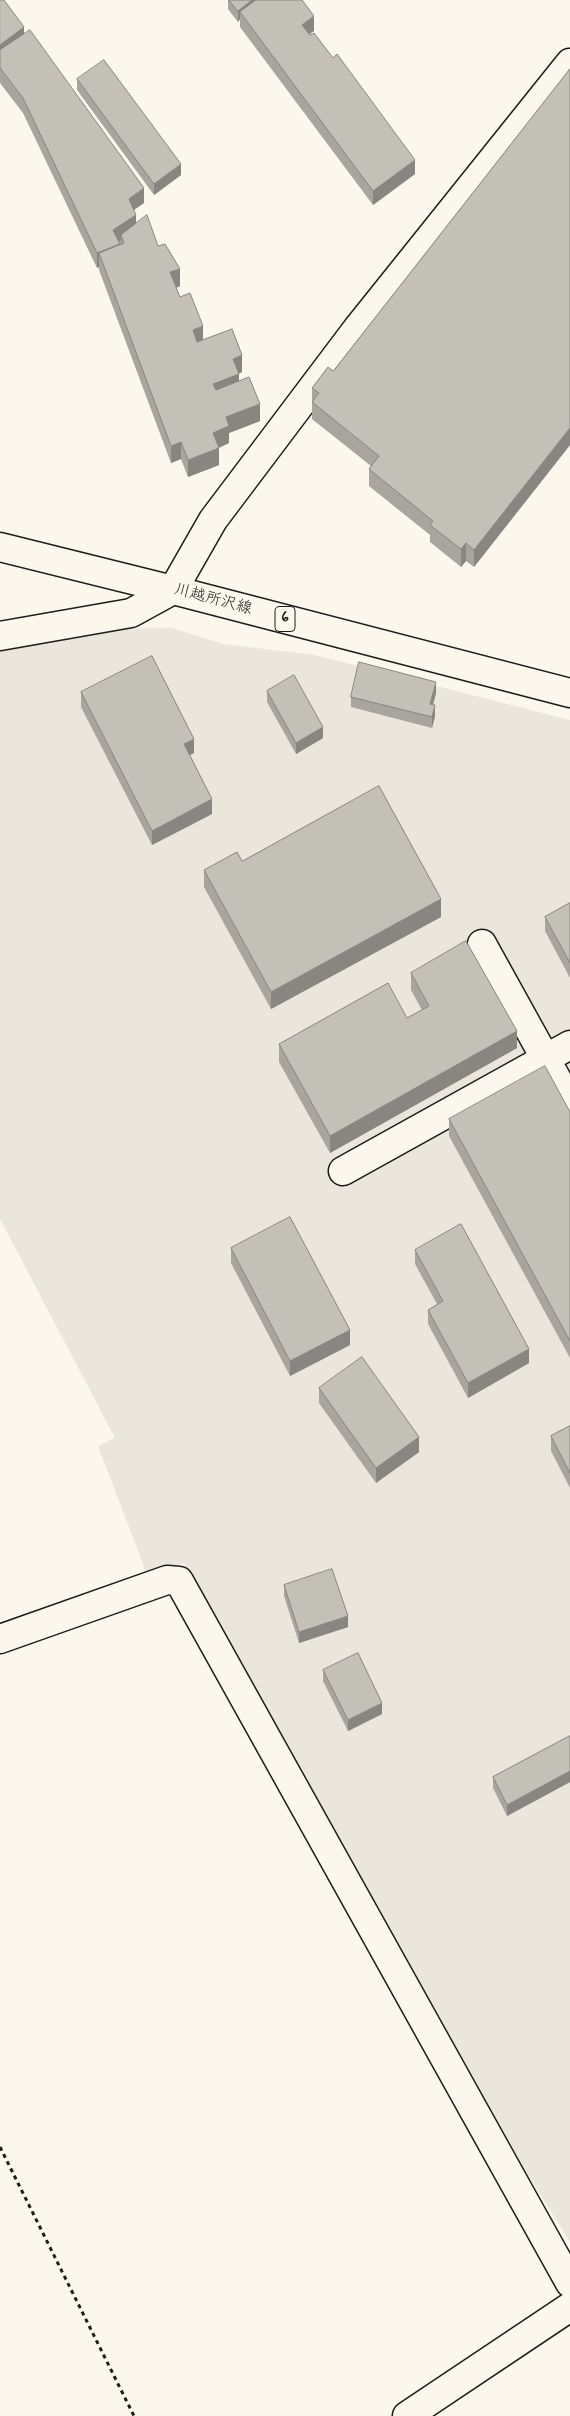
<!DOCTYPE html>
<html>
<head>
<meta charset="utf-8">
<style>
  body { margin:0 }
  canvas { display:block; background:#fbf7ec }
</style>
</head>
<body>
<canvas width="570" height="2416"></canvas>
<script>
const c = document.querySelector('canvas').getContext('2d');
c.lineJoin = 'round';
function fill(path, color) { c.fillStyle = color; c.fill(path, 'evenodd'); }
function stroke(path, color, width, dash) { c.strokeStyle = color; c.lineWidth = width; c.lineCap = dash ? 'butt' : 'round'; c.setLineDash(dash || []); c.stroke(path); }
function drawText(font, color, halo, rows, align = 'center') {
  c.font = font + ' Mynerve,"Klee One",sans-serif'; c.lineWidth = 4.5; c.setLineDash([]); c.textBaseline = 'middle'; c.strokeStyle = halo; c.fillStyle = color; for (const [text, x, y, turn = 0] of rows) {
    c.save(); c.translate(x, y); c.rotate((+turn || 0) * Math.PI / 180); c.textAlign = isNaN(turn) ? turn : align; if (halo) c.strokeText(text, 0, 0); c.fillText(text, 0, 0); c.restore();
  }
}
fill(new Path2D(`
  M172 628 223 644 315 655 570 720V2242L506 2140 236 1653 184 1563 147 1574 98 1446 115 1438 0 1219V645L106 629Z`), '#eae6dc');
const minor = new Path2D(`
  M0 636 131 613 173 590 213 520 357 329 570 63
  M482 944 570 1103
  M343 1171 570 1045
  M0 1639 167 1580 179 1581 570 2283
  M407 2416 570 2307`);
const major = new Path2D(`
  M0 547 173 590 570 693`);
stroke(minor, '#1c1c1c', 31);
stroke(major, '#1c1c1c', 31);
stroke(new Path2D(`
  M0 2147 134 2416`), '#1c1c1c', 3, [4, 4]);
stroke(minor, '#fbf7ec', 28);
stroke(major, '#fbf7ec', 28);
fill(new Path2D(`
  M0 0 144 203 134 210 136 223 158 246 180 286 176 288 180 297 203 340 242 372 239 374V381L260 421 229 433V443L219 448V465L188 477 181 459 171 463 99 270V267L97 268 23 113 0 83Z
  M228 0H302L314 31 309 34 415 174 373 205 240 27V19L238 22 228 9Z
  M570 69V445L474 567 466 561 461 567 430 542V535L369 486V469L371 466 312 419V388L333 371Z
  M77 79 181 175 154 195 77 90Z
  M267 691 323 738 296 754 267 702Z
  M81 692 194 753 190 755 212 814 152 845 81 707Z
  M436 693 433 705 435 716 432 728 351 707V697Z
  M242 861 441 917 271 1009 204 887V870Z
  M570 903V978L545 931V917Z
  M411 973 517 1048 330 1153 279 1062V1044L407 1018 422 1010 411 990Z
  M570 1112V1358L449 1136V1119Z
  M231 1248 350 1345 290 1376 231 1263Z
  M415 1250 529 1363 468 1398 428 1324V1310L437 1304 415 1264Z
  M319 1388 419 1452 376 1483 319 1403Z
  M570 1426V1488L551 1451V1436Z
  M284 1585 348 1627 299 1643 284 1596Z
  M323 1670 382 1714 348 1731 323 1681Z
  M570 1736V1782L507 1816 493 1788V1777Z`), '#a8a59e');
fill(new Path2D(`
  M252 0H266L240 12V19L238 22V11Z
  M314 16V31L302 39V25Z
  M24 27V42L0 59V45Z
  M415 160V174L373 205V191Z
  M181 164V175L154 195V184Z
  M144 188V203L129 213V199Z
  M136 215V229L121 235V240L113 245V230Z
  M120 244 99 253V267L97 268V253Z
  M180 269V286L170 290V272Z
  M203 326V343L193 347V330Z
  M242 355V372L233 376V359Z
  M239 374V391L213 401V384Z
  M260 404V421L229 433V443L213 450V433L226 417Z
  M570 428V445L474 567V550Z
  M181 442V459L171 463V446Z
  M219 448V465L188 477V460Z
  M466 543V561L461 567V549Z
  M436 682V693L430 715V704Z
  M435 705V716L432 728V717Z
  M323 727V738L296 754V743Z
  M194 739V753L184 758V744Z
  M212 799V814L152 845V831Z
  M441 899V917L271 1009V992Z
  M517 1031V1048L330 1153V1136Z
  M350 1330V1345L290 1376V1361Z
  M529 1349V1363L468 1398V1383Z
  M419 1437V1452L376 1483V1468Z
  M348 1616V1627L299 1643V1632Z
  M382 1703V1714L348 1731V1720Z
  M570 1771V1782L507 1816V1805Z`), '#888681');
const building = new Path2D(`
  M0 0H4L24 27 0 45Z
  M229 0H252L238 11Z
  M256 0H302L314 16 302 25 310 35 314 33 333 58 337 54 415 160 373 191 240 12Z
  M30 30 144 188 129 199 136 215 113 230 120 244 97 253 23 98 0 68V50Z
  M104 60 181 164 154 184 77 79Z
  M570 69V428L474 550 466 543 461 549 430 525 433 521 369 469 379 456 312 402 319 393 312 388 328 367 333 371Z
  M147 215 158 246 165 244 180 269 170 272 180 297 190 293 203 326 193 330 197 342 232 329 242 355 233 359 239 374 213 384 216 390 249 377 260 404 226 417 229 426 213 433 219 448 188 460 181 442 171 446 99 253 124 243 121 235Z
  M152 656 194 739 184 744 212 799 152 831 81 692Z
  M359 662 436 682 430 704 435 705 432 717 351 697Z
  M294 675 323 727 296 743 267 691Z
  M379 786 441 899 271 992 204 870 237 852 242 861Z
  M570 903V963L545 917Z
  M466 941 517 1031 330 1136 279 1044 388 983 407 1018 429 1006 411 973Z
  M545 1066 570 1112V1341L449 1119Z
  M290 1217 350 1330 290 1361 231 1248Z
  M461 1224 529 1349 468 1383 428 1310 443 1301 415 1250Z
  M362 1357 419 1437 376 1468 319 1388Z
  M570 1426V1473L551 1436Z
  M332 1569 348 1616 299 1632 284 1585Z
  M358 1653 382 1703 348 1720 323 1670Z
  M570 1736V1771L507 1805 493 1777Z`);
fill(building, '#c3c0b8');
stroke(building, '#888681', 1);
for (const [x, y, w] of [
  [285,619,20]
]) { const box = new Path2D(); box.roundRect(x - w / 2, y - 12.5, w, 25, 4); c.fillStyle = '#fbf7ec'; c.fill(box); stroke(box, '#1c1c1c', 1); }
drawText('bold 15px', '#1c1c1c', null, [
  ["6",285,619]
]);
drawText('16px', '#1c1c1c', '#fbf7ec', [
  ["川越所沢線",213,600,15]
]);
</script>
</body>
</html>
